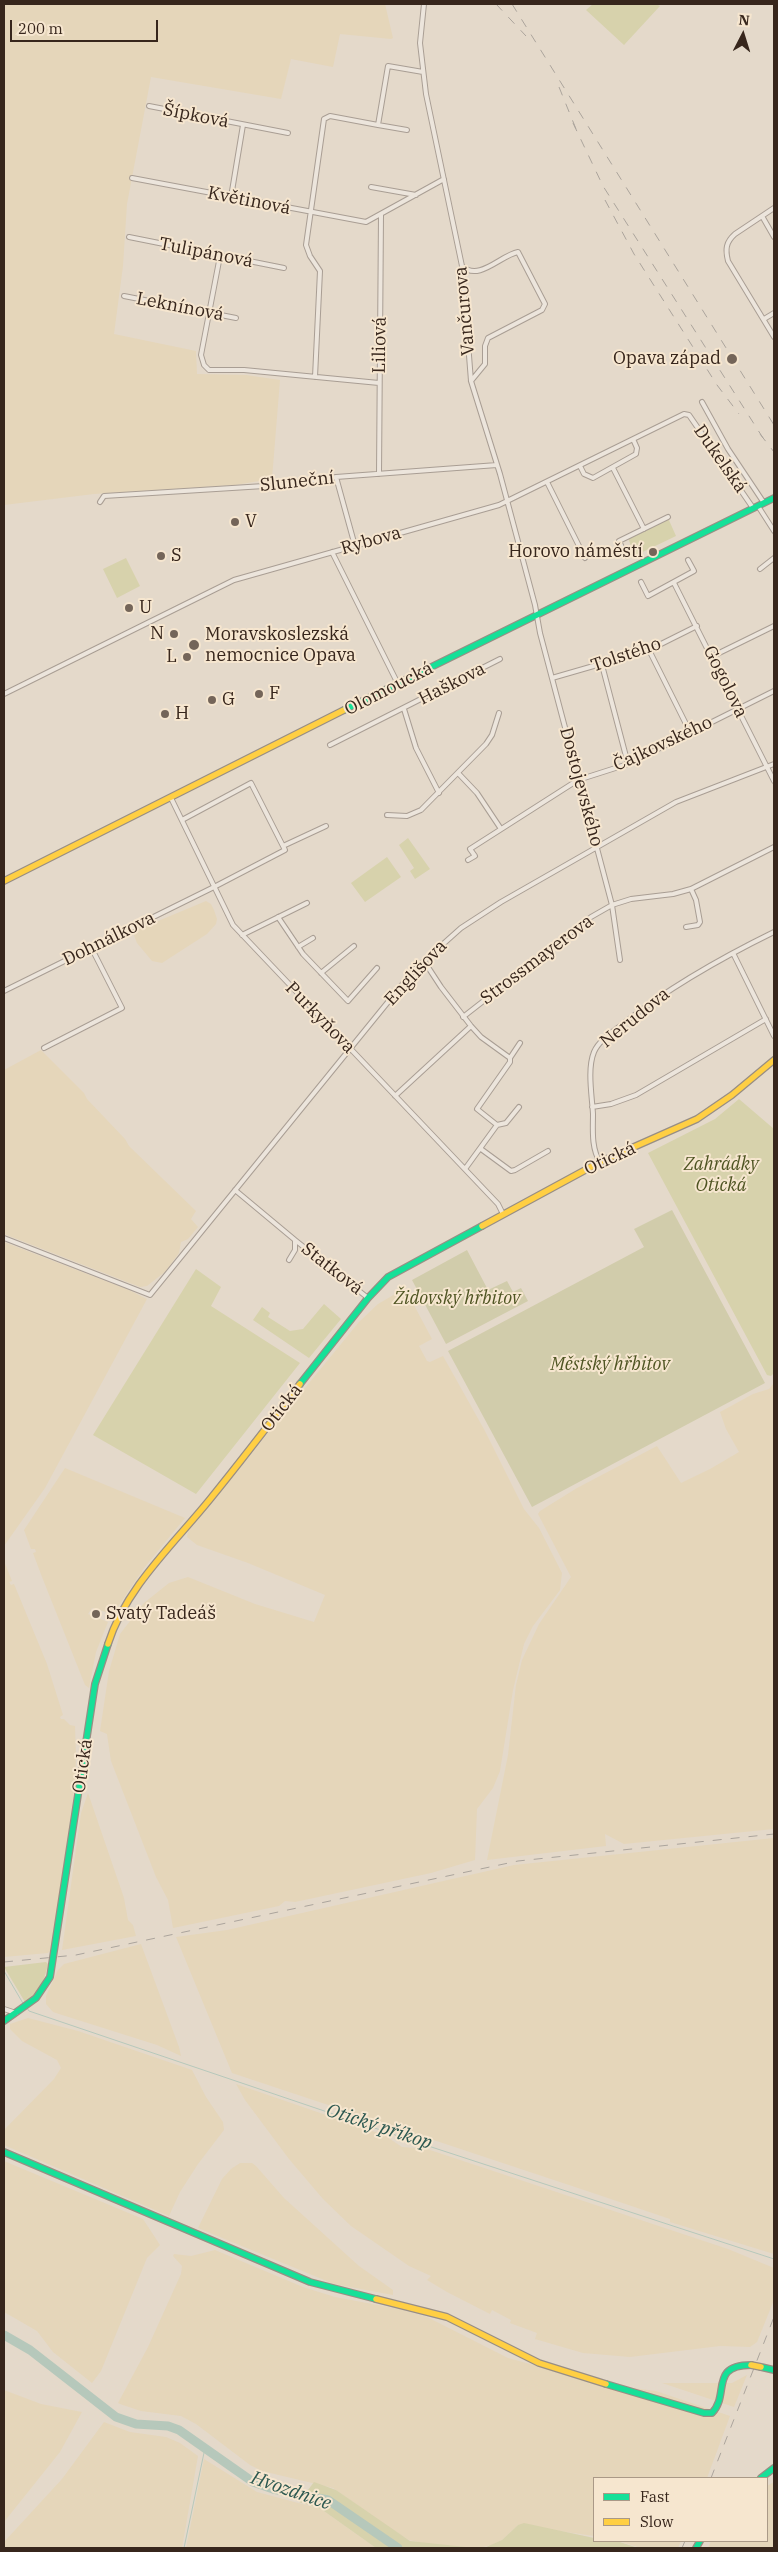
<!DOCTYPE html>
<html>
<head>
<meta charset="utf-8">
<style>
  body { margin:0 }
  #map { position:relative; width:778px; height:2552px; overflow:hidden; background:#e4d9ca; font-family:"IBM Plex Serif",serif }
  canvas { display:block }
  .frame { position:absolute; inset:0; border:5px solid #37261c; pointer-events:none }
  .legend { position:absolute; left:593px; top:2477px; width:175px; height:65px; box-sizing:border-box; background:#f6e6cf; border:1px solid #aa9987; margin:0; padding:6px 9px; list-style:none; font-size:15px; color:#37261c }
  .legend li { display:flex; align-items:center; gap:10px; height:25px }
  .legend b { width:25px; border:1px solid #aa9987 }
  .north { position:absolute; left:718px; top:10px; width:50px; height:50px; -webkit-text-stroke:4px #f6e6cf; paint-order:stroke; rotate:5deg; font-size:14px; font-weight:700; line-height:20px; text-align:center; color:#37261c }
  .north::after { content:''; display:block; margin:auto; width:18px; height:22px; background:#37261c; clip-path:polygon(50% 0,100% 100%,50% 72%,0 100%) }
  .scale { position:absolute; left:10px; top:20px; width:148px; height:22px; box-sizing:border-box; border:2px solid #37261c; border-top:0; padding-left:6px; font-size:15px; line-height:18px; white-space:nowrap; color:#37261c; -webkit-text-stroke:4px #f6e6cf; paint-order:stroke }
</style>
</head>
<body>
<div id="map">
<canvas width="778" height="2552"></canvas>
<div class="frame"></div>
<ul class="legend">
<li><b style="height:6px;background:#16e098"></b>Fast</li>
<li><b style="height:6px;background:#ffcf43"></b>Slow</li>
</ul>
<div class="north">N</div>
<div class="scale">200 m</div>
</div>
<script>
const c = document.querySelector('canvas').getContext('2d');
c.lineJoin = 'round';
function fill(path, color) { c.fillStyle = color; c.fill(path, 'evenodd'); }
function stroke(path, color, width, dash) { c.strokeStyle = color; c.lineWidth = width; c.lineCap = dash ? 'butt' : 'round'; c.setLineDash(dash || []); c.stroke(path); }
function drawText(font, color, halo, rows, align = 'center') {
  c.font = font + ' "IBM Plex Serif",serif'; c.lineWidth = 4; c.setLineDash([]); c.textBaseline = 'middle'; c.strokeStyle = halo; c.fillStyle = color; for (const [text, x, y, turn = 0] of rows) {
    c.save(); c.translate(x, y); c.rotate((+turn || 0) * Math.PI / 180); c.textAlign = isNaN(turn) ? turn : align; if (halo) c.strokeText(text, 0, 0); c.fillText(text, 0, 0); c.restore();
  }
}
fill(new Path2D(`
  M4 4H385L393 38 391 39 340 34 333 67 291 59 281 99 151 77 127 204 123 266 114 334 196 351 197 374 246 375 280 380 272 479 235 485 94 494 4 505Z
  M206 901 211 904 214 910 217 919 216 924 207 934 162 963 152 961 137 943 133 933 139 929Z
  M41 1050 84 1093 87 1099 125 1139 129 1146 196 1211 191 1219 198 1227 188 1239 181 1242 179 1253 166 1271 147 1286 140 1287 4 1234V1070Z
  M4 1242 129 1290 147 1299 45 1488 4 1546Z
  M402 1290 407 1292 432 1339 419 1346 427 1361 430 1362 443 1356 485 1431 524 1509 539 1528 562 1573 560 1590 533 1626 524 1644 513 1690 500 1771 493 1788 477 1809 475 1860 431 1873 295 1902 285 1901 279 1906 173 1928 168 1900 156 1877 111 1761 107 1734 100 1731 109 1671 120 1634 144 1603 169 1583 188 1577 255 1604 314 1622 325 1595 248 1563 197 1545 187 1537 188 1531 359 1322 378 1304Z
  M774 1383V1829L624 1844 605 1834 606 1846 487 1860 508 1755 516 1685 522 1660 539 1624 571 1577 538 1514 540 1511 577 1488 657 1446 681 1483 710 1469 739 1452 726 1429 720 1412 753 1394 769 1389Z
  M65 1468 185 1518 144 1568 113 1614 92 1608 88 1614 108 1622 96 1652 89 1688 85 1685 42 1577 33 1553 36 1552 35 1549H31L24 1530Z
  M4 1561 12 1581 9 1582 11 1585 14 1584 19 1596 47 1664 63 1715 60 1717 61 1719H64L70 1725 75 1726 76 1754 75 1784 52 1949 48 1953 4 1957Z
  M88 1793 124 1898 128 1920 133 1925 136 1936 62 1950 81 1813Z
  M774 1838V2254L670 2222V2219L587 2191 232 2073 176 1937 227 1930 514 1865Z
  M141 1944 179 2047 181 2056 157 2045 59 2014 53 2012 46 2004V1996L58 1970 64 1964Z
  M28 2018 78 2031 192 2070 206 2097 223 2122 224 2130 198 2164 180 2192 169 2216 4 2145V2130L54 2079 61 2068 57 2060 22 2041 10 2029V2024Z
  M236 2084 384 2135 402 2147 427 2149 728 2249 774 2268V2300L757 2342 750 2347 720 2346 630 2357 583 2353 535 2339 537 2333 510 2323 511 2320 492 2310 490 2314 447 2292 427 2280 431 2276 409 2266 351 2226 323 2199 289 2159 245 2100Z
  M4 2161 143 2219 160 2245 147 2258 101 2371 92 2383 53 2352 37 2331 4 2312Z
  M240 2163H252L256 2166 284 2198 359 2266 393 2290V2295L334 2284 198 2228 222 2179 231 2169Z
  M215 2250 303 2287 335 2297 399 2309 427 2317 508 2358 603 2384 656 2391 730 2416 707 2478H594V2536L518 2525 502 2540 492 2545 478 2548 432 2545 409 2540 384 2525 333 2488 262 2471 250 2465 196 2424 181 2416 141 2411 120 2404 118 2403 148 2347 181 2274 182 2266 173 2256 174 2254 191 2256Z
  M747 2375 734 2407 662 2383H732Z
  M4 2390 41 2404 82 2412 60 2452 4 2522Z
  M104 2422 130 2432 166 2437 180 2443 198 2456 182 2548H4V2542L62 2479Z
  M204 2459 257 2492 321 2509 376 2548H186Z
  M774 2482V2548H708L711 2541H767V2486Z
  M618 2541H681L678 2548H641Z`), '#e5d6ba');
fill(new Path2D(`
  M593 4H656L660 6 624 45 586 10Z
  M668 518 676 536 626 560 633 551 628 538Z
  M126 558 140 586 117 598 103 569Z
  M408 838 430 869 415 879 410 871 414 868 399 845Z
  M387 857 401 877 365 902 351 883Z
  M739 1099 774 1129V1373L771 1376 767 1375 648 1153 715 1119Z
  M196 1269 221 1287 211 1306 300 1363 196 1494 93 1435Z
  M324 1304 341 1319 309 1358 253 1320 262 1307 270 1313 268 1317 290 1331 303 1329Z
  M46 1962 48 1964C45 1979 39 1994 25 2002L4 1967Z
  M314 2482 336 2490 410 2541 475 2548H376L321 2509 299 2502Z
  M524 2523 594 2538V2541L620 2542 638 2548H484L502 2540 518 2525Z`), '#d7d2ac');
fill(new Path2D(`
  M672 1210 765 1383 532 1507 448 1351 644 1247 634 1229Z
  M467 1250 488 1290 507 1281 513 1292 521 1288 528 1301 446 1344 412 1280Z`), '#d1ccab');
stroke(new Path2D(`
  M4 1971 24 2005
  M27 2008 29 2011 410 2140 774 2259
  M184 2548 205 2448`), '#b6c8bb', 1);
stroke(new Path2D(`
  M4 2335 30 2350 116 2417 136 2424 168 2426 179 2430 253 2482 273 2489 328 2500 398 2548`), '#b6c8bb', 9);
const street = new Path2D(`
  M424 4 420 43 426 94 462 266 471 381 500 474 535 605 540 633 612 905 620 960
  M149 106 288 133
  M378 125 407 130
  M132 178 366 222 444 179
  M371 187 416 195
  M231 197 243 125
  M774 208 735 234C726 242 725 249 728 261L774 337
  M762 216 774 237
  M129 237 284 268
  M220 256 201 355 204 365 209 370H244L379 383
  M462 266C479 282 501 255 518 252L545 304 542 310 488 338 485 346V364L471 381
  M124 296 236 318
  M764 319 774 313
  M315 377 320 271 310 256 306 245 324 119 330 116 378 125 388 66 423 72
  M702 402 728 449 764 503
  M580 466 584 474 593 478 636 454 637 448 633 439
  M613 468 644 529
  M379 474 381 215
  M336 477 355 546
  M547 482 585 558
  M100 502 104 496 280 485 336 477 497 465
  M758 506 774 531
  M332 552 398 684
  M626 556 619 541 668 517
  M760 569 774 558
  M641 582 648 596 694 571 688 560
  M674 583 774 781
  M649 650 690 732
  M713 656 774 626
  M602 665 628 764
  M552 678 649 650 697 626
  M4 694 234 580 499 505 684 414 689 415 753 508
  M404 709 416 748 439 793
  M330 745 500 659
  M458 773 477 793 501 829
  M171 798 233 925 498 1204 503 1214
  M387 815 407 816 421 810 486 744 492 735 499 713
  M283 846 326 826
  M468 860 475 856 470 849 578 780 628 764 774 691
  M278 917 303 954 348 1001 377 968
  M686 927 698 925 700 922 696 900 691 889
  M242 935 307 903
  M298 947 313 938
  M733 953 774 1036
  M424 961 441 987 471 1026 481 1037 510 1058 520 1043
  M321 973 354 946
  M4 991 214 887 285 850 251 783 182 820
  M463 1017 591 917 612 905 631 899 673 894 691 889 774 847
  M44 1048 122 1008 91 947
  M395 1096 471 1026
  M592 1107 611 1104 636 1095 766 1019
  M497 1125 506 1123 519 1107
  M481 1149 511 1171 515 1170 548 1151
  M600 1162C591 1148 593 1129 593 1114 592 1096 587 1069 594 1052 599 1040 614 1031 624 1023 671 986 721 958 774 932
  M465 1169 497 1125 477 1109 510 1062V1058
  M235 1190 295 1240V1250L289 1260
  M4 1238 150 1295 414 970 461 928 501 902 676 802 774 764
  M295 1240 368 1298
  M4 2009 16 2013`);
const fast = new Path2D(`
  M344 710 774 498
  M300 1384 368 1298 388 1277 482 1226
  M4 2021 36 1998 50 1977 95 1684 108 1644
  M4 2152 310 2282 376 2299
  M761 2367 774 2370
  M606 2384 704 2413H712C730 2395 709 2365 751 2365
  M761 2478 774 2468
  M696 2548 700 2541`);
const slow = new Path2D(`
  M4 881 344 710
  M482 1226 600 1162 697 1119 732 1095 774 1060
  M108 1644C126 1587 174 1544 211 1498 241 1461 271 1422 300 1384
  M376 2299 447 2317 539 2363 606 2384`);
stroke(street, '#a99e94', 6);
stroke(fast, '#988e84', 8);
stroke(slow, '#988e84', 8);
stroke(street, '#ece5dc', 4);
stroke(fast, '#16e098', 5.5);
stroke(slow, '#ffcf43', 5.5);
stroke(new Path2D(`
  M496 4 526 36
  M512 4 774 425
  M559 87 576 129
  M573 123 603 186 763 438
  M605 200 634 254 717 385 739 414
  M760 434 774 452
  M4 1962 76 1955 518 1861 774 1834
  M711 2478 774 2317
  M682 2548 685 2541`), '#aba49c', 1, [9, 9]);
const slowBridge = new Path2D(`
  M751 2365 761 2367`);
stroke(slowBridge, '#988e84', 8, []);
stroke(slowBridge, '#ffcf43', 5.5);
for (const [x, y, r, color] of [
  [732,359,6,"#746559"],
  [235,522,5,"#746559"],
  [653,552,5,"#746559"],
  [161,556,5,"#746559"],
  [129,608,5,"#746559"],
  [174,634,5,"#746559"],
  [194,645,6,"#746559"],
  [187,657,5,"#746559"],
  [259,694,5,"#746559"],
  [212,700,5,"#746559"],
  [165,714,5,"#746559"],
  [96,1614,5,"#746559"]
]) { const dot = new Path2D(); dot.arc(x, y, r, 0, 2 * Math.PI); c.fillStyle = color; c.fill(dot); stroke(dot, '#f6e6cf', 2); }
drawText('18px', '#37261c', '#f6e6cf', [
  ["Šípková",196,116,11],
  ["Květinová",249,201,11],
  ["Tulipánová",206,253,11],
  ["Leknínová",180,307,11],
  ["Vančurova",465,311,-95],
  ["Liliová",380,345,-89],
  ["Dukelská",720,459,55],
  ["Sluneční",297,482,-6],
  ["Rybova",371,541,-16],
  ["Tolstého",626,655,-19],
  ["Gogolova",725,682,64],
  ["Haškova",452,684,-27],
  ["Olomoucká",389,689,-27],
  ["Čajkovského",663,744,-25],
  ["Dostojevského",581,787,75],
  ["Dohnálkova",109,939,-26],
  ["Strossmayerova",537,960,-37],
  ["Englišova",416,973,-47],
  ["Purkyňova",320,1018,46],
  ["Nerudova",635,1018,-39],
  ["Otická",610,1159,-25],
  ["Statková",332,1269,38],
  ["Otická",282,1408,-52],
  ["Otická",83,1766,-82]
]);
drawText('18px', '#37261c', '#f6e6cf', [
  ["Opava západ",721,359,"right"],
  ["V",245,522],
  ["Horovo náměstí",643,552,"right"],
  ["S",171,556],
  ["U",139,608],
  ["N",164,634,"right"],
  ["Moravskoslezská",205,635],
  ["nemocnice Opava",205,656],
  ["L",177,657,"right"],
  ["F",269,694],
  ["G",222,700],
  ["H",175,714],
  ["Svatý Tadeáš",106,1614]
], 'left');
drawText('italic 18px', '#4e5422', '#f6e6cf', [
  ["Zahrádky",721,1165],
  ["Otická",721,1186],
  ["Židovský hřbitov",457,1299],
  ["Městský hřbitov",610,1365]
]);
drawText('italic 19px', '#2b574f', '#f6e6cf', [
  ["Otický příkop",379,2127,18],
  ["Hvozdnice",291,2491,19]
]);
</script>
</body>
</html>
